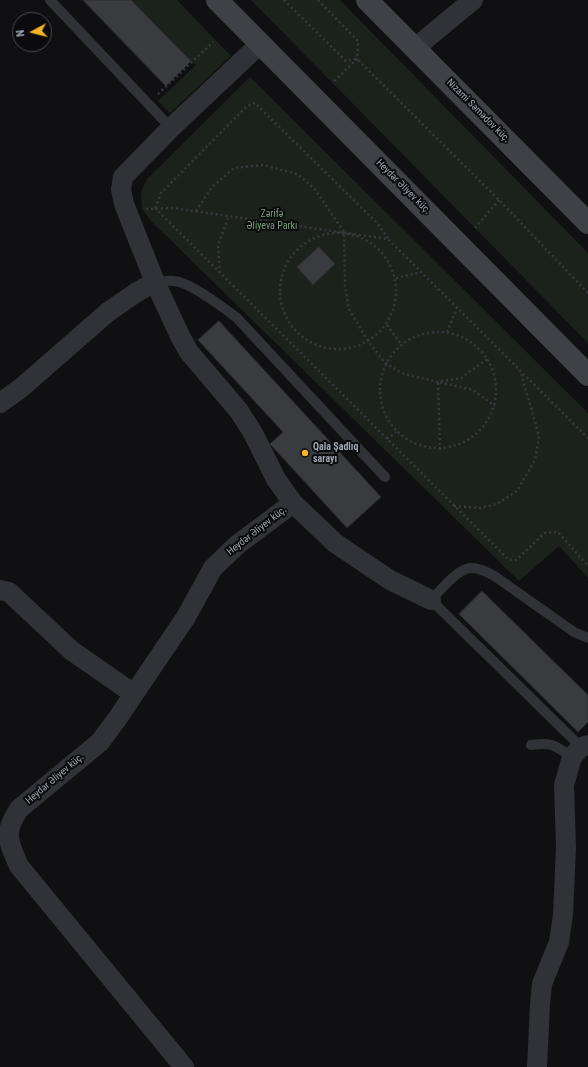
<!DOCTYPE html>
<html>
<head>
<meta charset="utf-8">
<style>
  body { margin:0 }
  #map { position:relative; width:588px; height:1067px; overflow:hidden; background:#101012; font-family:"Roboto Condensed",sans-serif }
  canvas { display:block }
  .north { position:absolute; left:12px; top:12px; width:40px; height:40px; box-sizing:border-box; background:#0b0b0d; border:1px solid #47494f; border-radius:50%; rotate:263deg; font-size:11px; font-weight:700; line-height:16px; text-align:center; color:#a1a6b3 }
  .north::after { content:''; display:block; margin:auto; width:14px; height:18px; background:#f4b626; clip-path:polygon(50% 0,100% 100%,50% 72%,0 100%) }
</style>
</head>
<body>
<div id="map">
<canvas width="588" height="1067"></canvas>
<div class="north">N</div>
</div>
<script>
const c = document.querySelector('canvas').getContext('2d');
c.lineJoin = 'round';
function fill(path, color) { c.fillStyle = color; c.fill(path, 'evenodd'); }
function stroke(path, color, width, dash) { c.strokeStyle = color; c.lineWidth = width; c.lineCap = dash ? 'butt' : 'round'; c.setLineDash(dash || []); c.stroke(path); }
function drawText(font, color, halo, rows, align = 'center') {
  c.font = font + ' "Roboto Condensed",sans-serif'; c.lineWidth = 4; c.setLineDash([]); c.textBaseline = 'middle'; c.strokeStyle = halo; c.fillStyle = color; for (const [text, x, y, turn = 0] of rows) {
    c.save(); c.translate(x, y); c.rotate((+turn || 0) * Math.PI / 180); c.textAlign = isNaN(turn) ? turn : align; if (halo) c.strokeText(text, 0, 0); c.fillText(text, 0, 0); c.restore();
  }
}
fill(new Path2D(`
  M131 0H177L231 56 170 113 158 101 196 65 191 61Z
  M251 0H340L588 253V343Z
  M250 77 588 413V578L559 546 519 581 152 222 142 209 141 192 147 179Z`), '#1b221c');
const building = new Path2D(`
  M83 0H131L191 61 166 86Z
  M319 247 335 264 313 285 297 267Z
  M219 321 381 497 347 528 270 444 283 432 198 340Z
  M482 591 588 695V722L578 732 459 614Z`);
fill(building, '#3a3b3f');
stroke(building, '#2a2a2e', 1);
stroke(new Path2D(`
  M284 0 346 61 357 59 499 200 588 293
  M318 0 358 41 357 59 333 82
  M158 94 213 42
  M155 208 509 560H516L545 533 558 532 588 566
  M155 208 161 193 247 106 255 103 378 224 388 238
  M146 209 172 208 388 239 588 438
  M196 211 212 187 234 168 263 165 297 174 314 188 344 232 345 286 349 309 368 341 385 363 404 374 438 382 461 378 487 359
  M475 228 499 200
  M280 291a58 58 0 1 1 116 0a58 58 0 1 1-116 0Z
  M220 273 218 245 229 216
  M396 278 422 272
  M387 325 401 344
  M380 390a58 58 0 1 1 116 0a58 58 0 1 1-116 0Z
  M447 332 457 308
  M387 439 396 432
  M440 450 438 382 473 390 495 406
  M454 506 480 508 497 504 517 491 535 460 539 436 521 373`), '#37393e', 2.5, [2, 3]);
stroke(new Path2D(`
  M50 0 171 128
  M155 282C161 282 168 280 174 281 190 282 224 308 237 318L385 477
  M531 745C553 742 554 745 572 757
  M581 747 431 600C440 591 456 570 470 568 478 567 486 572 493 575L574 632 588 638`), '#313237', 10);
stroke(new Path2D(`
  M261 43 171 128 123 177 121 189 124 204 155 282 180 336 189 352 239 411 253 433 276 479 293 503 335 543 390 580 431 600
  M415 48 473 0
  M0 403 21 388 108 312 137 292 155 282
  M0 590 9 592 72 651 134 694
  M184 1067 19 866C8 841 3 833 19 809L100 742 117 719 186 617 213 568 237 545 293 503
  M537 1067 540 1005 542 984 559 942 563 915 566 847 564 785 572 757 581 747 588 745`), '#313237', 20);
stroke(new Path2D(`
  M217 0 588 375
  M367 0 588 223`), '#3f4147', 22);
for (const [x, y, r, color] of [
  [305,453,4,"#f4b626"]
]) { const dot = new Path2D(); dot.arc(x, y, r, 0, 2 * Math.PI); c.fillStyle = color; c.fill(dot); stroke(dot, '#0b0b0d', 1.5); }
drawText('10px', '#a1a6b3', '#0b0b0d', [
  ["Nizami Səmədov küç.",478,111,45],
  ["Heydər Əliyev küç.",403,187,45],
  ["Heydər Əliyev küç.",257,531,-38],
  ["Heydər Əliyev küç.",55,779,-40]
]);
drawText('10px', '#789f7b', '#0b0b0d', [
  ["Zərifə",272,214],
  ["Əliyeva Parkı",272,226]
]);
drawText('bold 10px', '#a1a6b3', '#0b0b0d', [
  ["Qala Şadlıq",313,447],
  ["sarayı",313,459]
], 'left');
</script>
</body>
</html>
